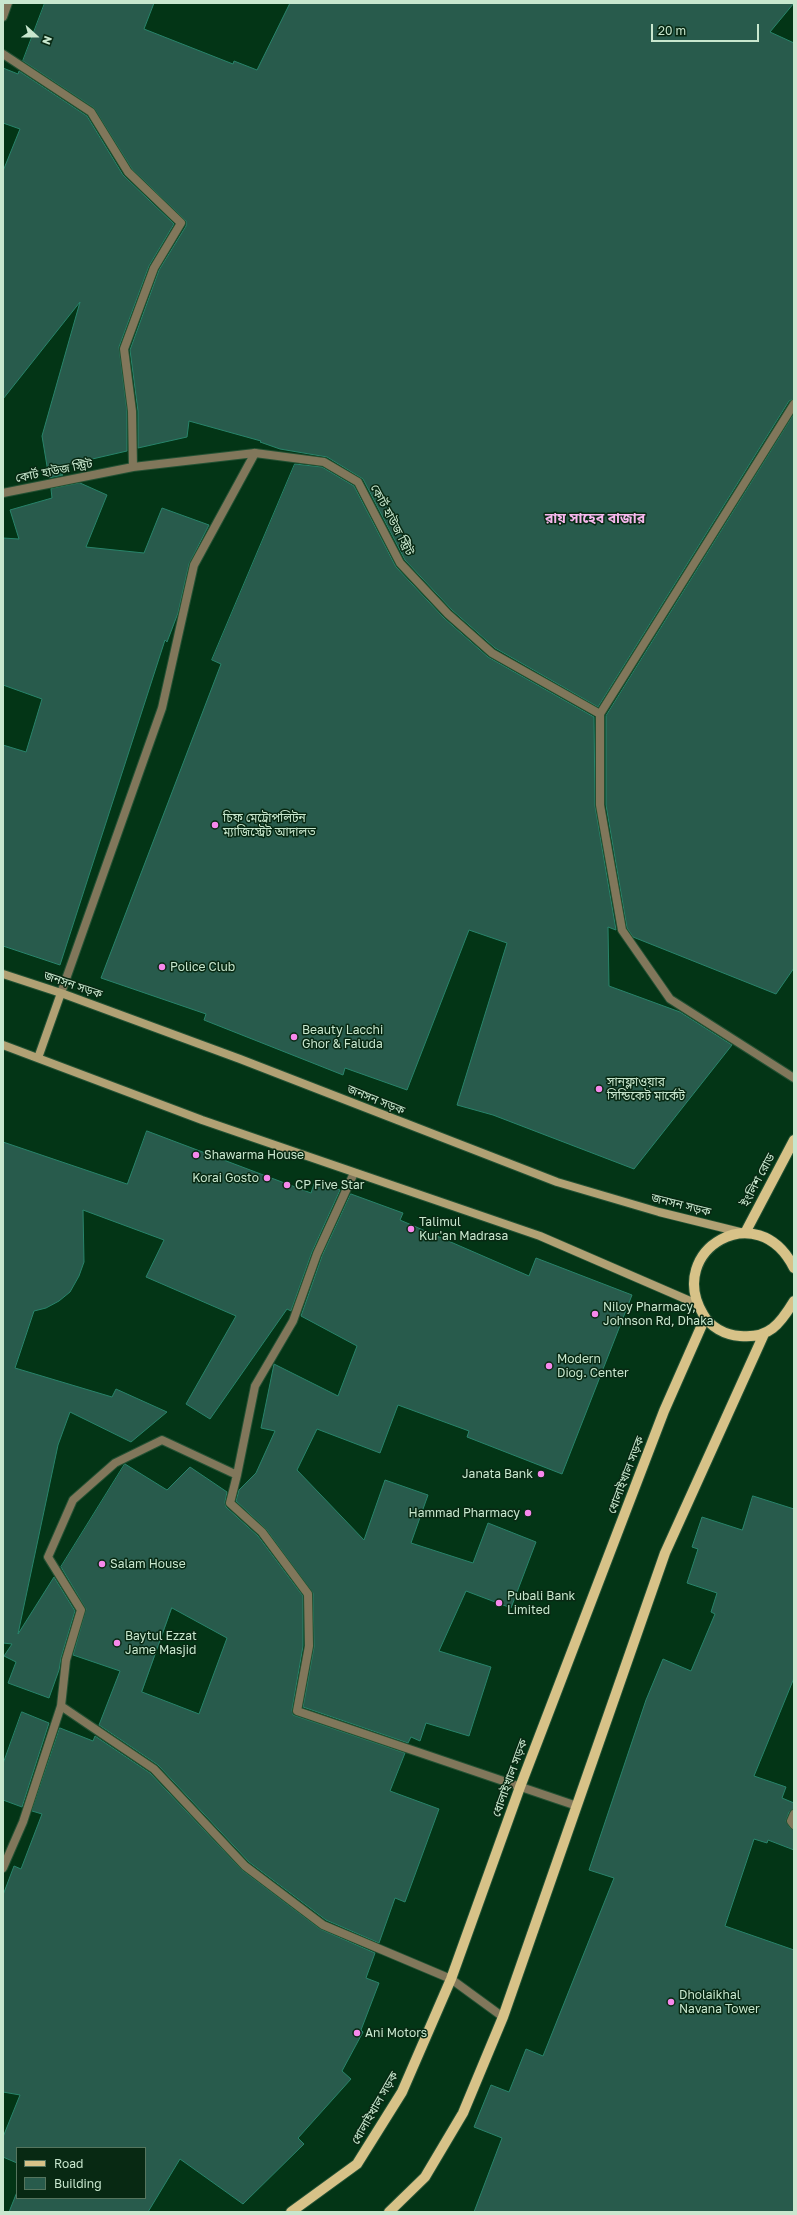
<!DOCTYPE html>
<html>
<head>
<meta charset="utf-8">
<style>
  body { margin:0 }
  #map { position:relative; width:797px; height:2215px; overflow:hidden; background:#033516; font-family:"Golos Text",sans-serif }
  canvas { display:block }
  .frame { position:absolute; inset:0; border:4px solid #c8e7ce; pointer-events:none }
  .legend { position:absolute; left:16px; top:2147px; width:130px; height:52px; box-sizing:border-box; background:#082913; border:1px solid #55755e; margin:0; padding:5px 7px; list-style:none; font-size:12px; color:#c8e7ce }
  .legend li { display:flex; align-items:center; gap:8px; height:20px }
  .legend b { width:20px; border:1px solid #55755e }
  .north { position:absolute; left:16px; top:16px; width:40px; height:40px; -webkit-text-stroke:3px #082913; paint-order:stroke; rotate:111deg; font-size:11px; font-weight:700; line-height:16px; text-align:center; color:#c8e7ce }
  .north::after { content:''; display:block; margin:auto; width:14px; height:18px; background:#c8e7ce; clip-path:polygon(50% 0,100% 100%,50% 72%,0 100%) }
  .scale { position:absolute; left:651px; top:24px; width:108px; height:18px; box-sizing:border-box; border:2px solid #c8e7ce; border-top:0; padding-left:5px; font-size:12px; line-height:14px; white-space:nowrap; color:#c8e7ce; -webkit-text-stroke:3px #082913; paint-order:stroke }
</style>
</head>
<body>
<div id="map">
<canvas width="797" height="2215"></canvas>
<div class="frame"></div>
<ul class="legend">
<li><b style="height:5px;background:#d7c288"></b>Road</li>
<li><b style="height:11px;background:#285b4c"></b>Building</li>
</ul>
<div class="north">N</div>
<div class="scale">20 m</div>
</div>
<script>
const c = document.querySelector('canvas').getContext('2d');
c.lineJoin = 'round';
function fill(path, color) { c.fillStyle = color; c.fill(path, 'evenodd'); }
function stroke(path, color, width, dash) { c.strokeStyle = color; c.lineWidth = width; c.lineCap = dash ? 'butt' : 'round'; c.setLineDash(dash || []); c.stroke(path); }
function drawText(font, color, halo, rows, align = 'center') {
  c.font = font + ' "Golos Text","Noto Sans Bengali",sans-serif'; c.lineWidth = 3; c.setLineDash([]); c.textBaseline = 'middle'; c.strokeStyle = halo; c.fillStyle = color; for (const [text, x, y, turn = 0] of rows) {
    c.save(); c.translate(x, y); c.rotate((+turn || 0) * Math.PI / 180); c.textAlign = isNaN(turn) ? turn : align; if (halo) c.strokeText(text, 0, 0); c.fillText(text, 0, 0); c.restore();
  }
}
const building = new Path2D(`
  M45 3H154L144 29 233 64 234 61 257 70 290 3H794L770 32 794 43V399L789 401 598 707 495 648 452 610 405 560 363 479 327 457 280 449 260 442 261 441 189 421 187 437 138 448V411L130 350 159 270 186 226V221L132 169 94 108 23 61Z
  M3 68 18 74 19 71 87 116 123 175 174 224 149 266 119 347 127 411V451L49 469 63 475 49 478 42 436 80 302 3 399V171L20 129 3 123Z
  M794 414V968L776 994 633 937 627 928 606 805V716Z
  M295 464 322 467 354 486 396 567 444 618 488 657 594 717 595 806 616 930 608 927 609 986 680 1012 732 1045 634 1169 493 1115 457 1105 507 943 469 930 407 1090 345 1068 343 1075 204 1020 206 1014 101 978 221 664 212 660Z
  M80 483 107 495 86 547 144 553 162 508 209 525 189 564 178 613 167 642 165 640 60 965 3 946V745L26 752 42 699 3 685V538L19 539 10 510 52 498 51 489Z
  M147 1131 311 1193 315 1181 340 1190 312 1252 291 1311 287 1309 210 1419 186 1404 236 1316 146 1277 164 1240 83 1210 84 1262 79 1276 70 1292 59 1301 46 1308 34 1311 15 1368 112 1397 116 1389 167 1412 131 1442 70 1412 58 1445 18 1634 54 1577 75 1611 61 1658 59 1670 49 1698 8 1683 16 1662 4 1656 12 1644 3 1643V1142L127 1184Z
  M351 1194 403 1213 400 1220 529 1276 536 1258 632 1295 562 1474 467 1437 469 1431 398 1405 380 1453 317 1429 297 1470 364 1540 385 1480 428 1495 411 1543 473 1563 488 1523 536 1542 511 1608 466 1591 439 1651 491 1667 469 1736 426 1723 420 1741 411 1737 408 1743 303 1707 314 1647 313 1593 266 1529 236 1501 239 1490 256 1473 275 1431 261 1428 274 1364 338 1396 357 1346 301 1316 322 1256Z
  M125 1464 167 1490 190 1467 227 1492 225 1502 226 1507 258 1536 303 1596V1646L292 1710 293 1715 405 1753 390 1791 439 1809 405 1902 395 1898 379 1943 326 1920 249 1862 158 1765 99 1725 120 1671 73 1655 86 1609 61 1567ZM172 1608 227 1638 199 1714 142 1692Z
  M753 1496 794 1509V1678L754 1776 786 1787 782 1798 794 1803V1809L789 1812 786 1821 790 1828 794 1830V1850L768 1840 767 1843 754 1839 725 1926 794 1950V2212H474L502 2138 474 2127 491 2085 509 2092 526 2049 543 2056 614 1878 589 1870 646 1700 663 1659 691 1671 715 1614 711 1612 717 1593 687 1583 698 1549 692 1547 702 1517 742 1530Z
  M22 1712 49 1723 22 1807 3 1800V1764Z
  M60 1728 93 1741 95 1736 150 1773 242 1870 320 1929 375 1953 366 1978 379 1983 361 2030 363 2032 342 2071 351 2079 298 2138 304 2144 243 2204 180 2159 148 2212H9L17 2192V2198H145V2148H17V2163L3 2157V2137L20 2095 3 2092V1895L14 1866 21 1869 42 1814 32 1811Z`);
fill(building, '#285b4c');
stroke(building, '#28846b', 1);
const lane = new Path2D(`
  M61 993 162 708 194 565 255 453`);
const street = new Path2D(`
  M3 17 8 3
  M3 54 91 112 128 172 181 223 154 268 124 349 132 411 133 467
  M794 404 600 714V805L622 930 670 999 794 1078
  M3 493 133 467 255 453 324 462 358 482 400 563 448 614 492 653 600 714
  M237 1475 230 1503 262 1532 308 1594 309 1646 297 1711 577 1806
  M61 1706 154 1769 245 1866 323 1925 451 1979 503 2017
  M794 1814 791 1821 794 1825
  M3 1868 23 1822 61 1706 66 1660 81 1610 48 1557 73 1500 115 1463 162 1440 237 1475 255 1386 293 1321 317 1254 354 1173`);
const secondary = new Path2D(`
  M3 974 61 993 240 1059 557 1182 659 1212 744 1233
  M3 1045 202 1120 540 1236 697 1304
  M38 1058 61 993`);
const primary = new Path2D(`
  M745 1233 794 1140
  M794 1268C758 1195 665 1250 703 1314 710 1327 725 1335 740 1336 769 1339 780 1324 794 1301
  M291 2212 357 2164 402 2092 451 1979 520 1787 664 1411 705 1318
  M389 2212 425 2177 463 2113 503 2017 665 1553 764 1334`);
stroke(lane, '#235133', 10);
stroke(street, '#235133', 10);
stroke(secondary, '#235133', 10);
stroke(primary, '#235133', 12);
stroke(lane, '#81775b', 8);
stroke(street, '#81775b', 8);
stroke(secondary, '#b1a174', 8);
stroke(primary, '#d7c288', 10);
for (const [x, y, r, color] of [
  [215,825,4,"#f788ec"],
  [162,967,4,"#f788ec"],
  [294,1037,4,"#f788ec"],
  [599,1089,4,"#f788ec"],
  [196,1155,4,"#f788ec"],
  [267,1178,4,"#f788ec"],
  [287,1185,4,"#f788ec"],
  [411,1229,4,"#f788ec"],
  [595,1314,4,"#f788ec"],
  [549,1366,4,"#f788ec"],
  [541,1474,4,"#f788ec"],
  [528,1513,4,"#f788ec"],
  [102,1564,4,"#f788ec"],
  [499,1603,4,"#f788ec"],
  [117,1643,4,"#f788ec"],
  [671,2002,4,"#f788ec"],
  [357,2033,4,"#f788ec"]
]) { const dot = new Path2D(); dot.arc(x, y, r, 0, 2 * Math.PI); c.fillStyle = color; c.fill(dot); stroke(dot, '#082913', 1.5); }
drawText('12px', '#c8e7ce', '#082913', [
  ["কোর্ট হাউজ স্ট্রিট",54,471,-11],
  ["কোর্ট হাউজ স্ট্রিট",392,520,62],
  ["জনসন সড়ক",73,985,19],
  ["জনসন সড়ক",376,1100,22],
  ["ইংলিশ রোড",758,1180,-62],
  ["জনসন সড়ক",681,1205,14],
  ["ধোলাইখাল সড়ক",626,1475,-69],
  ["ধোলাইখাল সড়ক",510,1778,-70],
  ["ধোলাইখাল সড়ক",375,2108,-60]
]);
drawText('12px', '#c8e7ce', '#082913', [
  ["চিফ মেট্রোপলিটন",223,818],
  ["ম্যাজিস্ট্রেট আদালত",223,832],
  ["Police Club",170,967],
  ["Beauty Lacchi",302,1030],
  ["Ghor & Faluda",302,1044],
  ["সানফ্লাওয়ার",607,1082],
  ["সিন্ডিকেট মার্কেট",607,1096],
  ["Shawarma House",204,1155],
  ["Korai Gosto",259,1178,"right"],
  ["CP Five Star",295,1185],
  ["Talimul",419,1222],
  ["Kur'an Madrasa",419,1236],
  ["Niloy Pharmacy,",603,1307],
  ["Johnson Rd, Dhaka",603,1321],
  ["Modern",557,1359],
  ["Diog. Center",557,1373],
  ["Janata Bank",533,1474,"right"],
  ["Hammad Pharmacy",520,1513,"right"],
  ["Salam House",110,1564],
  ["Pubali Bank",507,1596],
  ["Limited",507,1610],
  ["Baytul Ezzat",125,1636],
  ["Jame Masjid",125,1650],
  ["Dholaikhal",679,1995],
  ["Navana Tower",679,2009],
  ["Ani Motors",365,2033]
], 'left');
drawText('bold 14px', '#f6b7ed', '#082913', [
  ["রায় সাহেব বাজার",595,519]
]);
</script>
</body>
</html>
